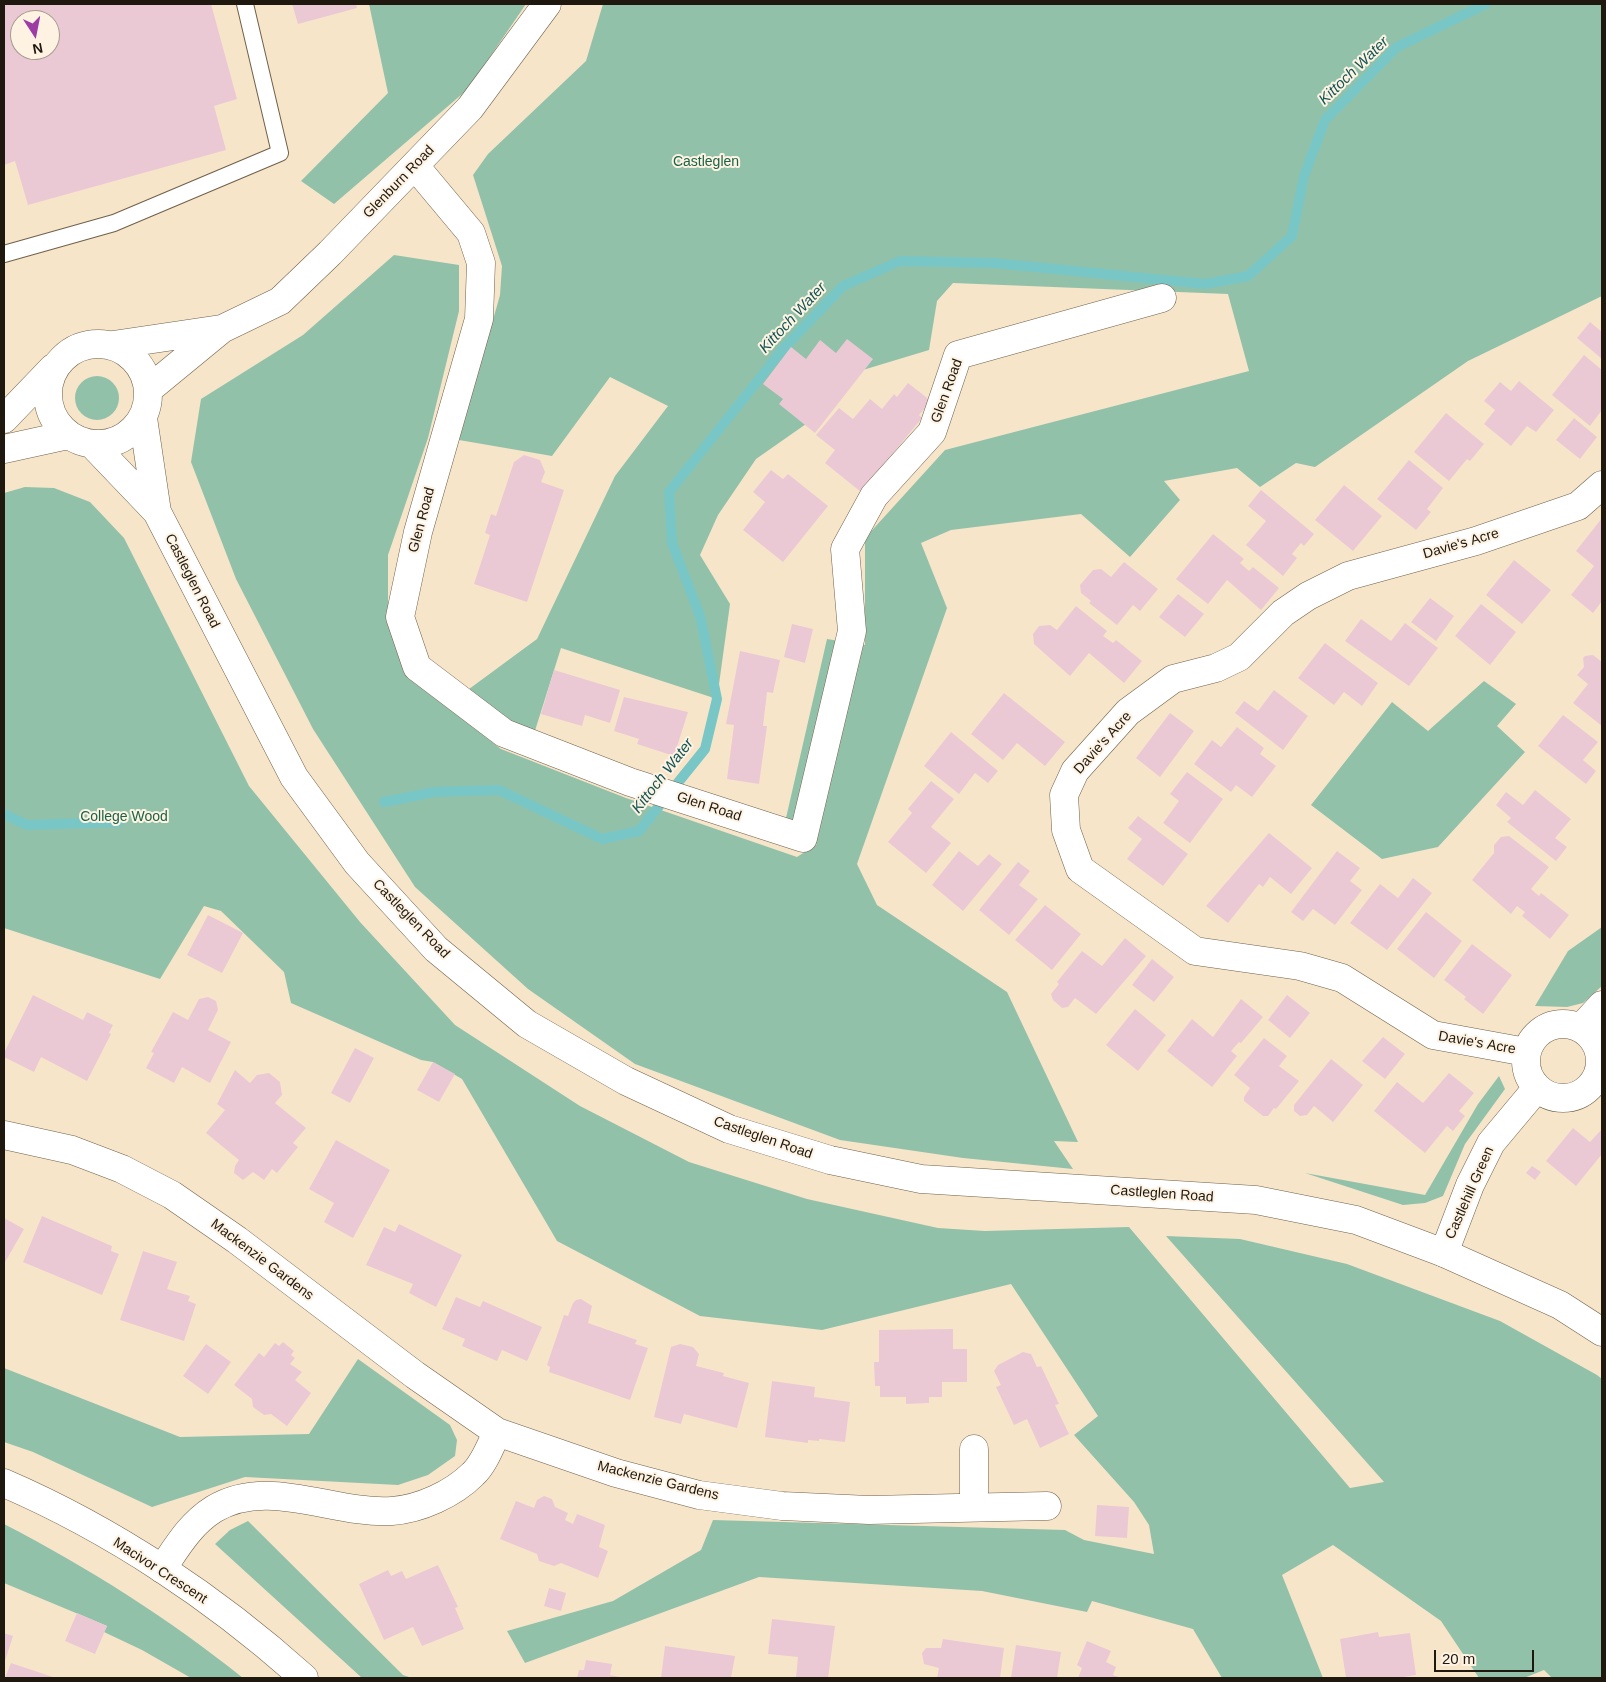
<!DOCTYPE html>
<html>
<head>
<meta charset="utf-8">
<style>
  body { margin:0 }
  #map { position:relative; width:1606px; height:1682px; overflow:hidden; background:#f7e5ca; font-family:Helvetica,sans-serif }
  canvas { display:block }
  .frame { position:absolute; inset:0; border:5px solid #1f180f; pointer-events:none }
  .north { position:absolute; left:10px; top:10px; width:50px; height:50px; box-sizing:border-box; background:#fef3e3; border:1px solid #a59b8e; border-radius:50%; rotate:169deg; font-size:14px; font-weight:700; line-height:20px; text-align:center; color:#1f180f }
  .north::after { content:''; display:block; margin:auto; width:18px; height:22px; background:#9c3ca4; clip-path:polygon(50% 0,100% 100%,50% 72%,0 100%) }
  .scale { position:absolute; left:1434px; top:1650px; width:100px; height:22px; box-sizing:border-box; border:2px solid #1f180f; border-top:0; padding-left:6px; font-size:15px; line-height:18px; white-space:nowrap; color:#1f180f; -webkit-text-stroke:4px #fef3e3; paint-order:stroke }
</style>
</head>
<body>
<div id="map">
<canvas width="1606" height="1682"></canvas>
<div class="frame"></div>
<div class="north">N</div>
<div class="scale">20 m</div>
</div>
<script>
const c = document.querySelector('canvas').getContext('2d');
c.lineJoin = 'round';
function fill(path, color) { c.fillStyle = color; c.fill(path, 'evenodd'); }
function stroke(path, color, width, dash) { c.strokeStyle = color; c.lineWidth = width; c.lineCap = dash ? 'butt' : 'round'; c.setLineDash(dash || []); c.stroke(path); }
function drawText(font, color, halo, rows, align = 'center') {
  c.font = font + ' Helvetica,sans-serif'; c.lineWidth = 4; c.setLineDash([]); c.textBaseline = 'middle'; c.strokeStyle = halo; c.fillStyle = color; for (const [text, x, y, turn = 0] of rows) {
    c.save(); c.translate(x, y); c.rotate((+turn || 0) * Math.PI / 180); c.textAlign = isNaN(turn) ? turn : align; if (halo) c.strokeText(text, 0, 0); c.fillText(text, 0, 0); c.restore();
  }
}
fill(new Path2D(`
  M369 4H526L468 89 334 204 301 181 388 93Z
  M603 4H1602V296L1468 361 1315 467 1296 463 1260 487 1237 468 1164 481 1180 500 1130 557 1081 514 951 530 921 543 947 608 857 864 877 905 1007 992 1078 1142 1054 1141 1073 1169 963 1158 840 1140 635 1064 528 989 415 887 313 729 236 579 191 462 201 399 303 335 394 255 459 265V311L428 438 388 555V623L408 676 501 749 626 798 797 857 817 844 778 831 786 818 827 639 865 645V538L945 450 1249 371 1228 294 953 283 937 301 929 350 853 373 806 424 756 459 718 515 700 555 730 604 717 699 561 648 533 737 465 692 537 639 615 476 668 406 610 377 552 456 459 440 500 295 502 266 473 175 488 154 586 61Z
  M75 398a22 22 0 1 1 44 0a22 22 0 1 1-44 0Z
  M25 487 54 488 90 502 124 538 249 786 360 922 455 1025 580 1106 689 1162 807 1199 938 1228 985 1231 1129 1227 1350 1488 1384 1482 1166 1236 1240 1239 1347 1264 1500 1321 1597 1375 1602 1379V1678H1552L1544 1670 1524 1678H1479L1441 1621 1333 1545 1282 1575 1323 1678H1222L1193 1629 1092 1601 1087 1612 982 1591 759 1577 525 1663 507 1631 613 1601 701 1550 713 1520 1065 1530 1084 1540 1154 1554 1149 1525 1134 1502 1074 1435 1098 1416 1011 1284 822 1330 700 1316 557 1241 462 1079 433 1062 421 1060 291 1003 284 972 221 911 204 906 160 979 4 928V493Z
  M1484 681 1516 704 1497 726 1525 752 1438 847 1382 859 1311 805 1392 702 1428 731Z
  M1602 927V986L1583 1003 1567 1007 1535 1006 1568 951Z
  M1499 1076 1505 1089 1465 1144 1443 1196 1425 1203 1403 1205 1305 1173 1425 1195 1478 1104Z
  M358 1359 450 1425 457 1440 455 1456 428 1475 398 1485 245 1477 152 1507 33 1452 4 1442V1368L180 1437 309 1434Z
  M248 1521 403 1675 412 1678H362L215 1544 230 1530Z
  M4 1524C89 1568 168 1618 243 1678H191L142 1650 104 1632 107 1626 4 1583Z`), '#92c1aa');
stroke(new Path2D(`
  M384 802 434 792 499 790 602 839 639 831 705 749 717 699 700 616 672 543 669 492 783 349 843 286 900 261 994 263 1205 284 1248 276 1292 236 1304 176 1325 120 1397 47 1486 4
  M4 814 27 825 119 822`), '#79c6c6', 10);
fill(new Path2D(`
  M4 4H211L237 99 214 106 226 150 28 205 15 161 4 165ZM20 20H50V50H20Z
  M292 4H356L357 8 298 24Z
  M1590 322 1602 332V359L1577 338Z
  M847 339 873 359 815 433 779 404 783 399 763 384 791 347 806 359 820 340 836 353Z
  M1584 355 1602 370V410L1590 426 1552 395Z
  M1519 381 1554 410 1536 432 1527 426 1511 446 1484 424 1495 410 1484 401 1500 382 1511 391Z
  M908 383 931 401 919 415 922 418 861 492 825 463 835 450 816 435 839 408 853 419 870 399 882 409 894 394 897 397Z
  M1446 413 1484 444 1470 461 1467 459 1449 481 1414 452Z
  M1574 418 1597 437 1580 459 1556 440Z
  M524 455 540 460 545 472 541 482 564 490 527 602 474 584 490 535 485 533 491 514 496 516 514 462Z
  M1409 460 1443 488 1427 509 1431 512 1416 530 1377 499Z
  M771 470 783 479 788 474 828 506 783 562 743 530 765 502 753 492Z
  M1344 485 1382 516 1353 551 1315 520Z
  M1261 490 1314 534 1304 546 1301 543 1292 554 1297 558 1283 576 1246 545 1266 521 1248 506Z
  M1602 518V601L1593 613 1571 595 1594 566 1576 551Z
  M1213 534 1244 559 1240 563 1249 571 1253 567 1279 588 1261 610 1227 580 1208 604 1176 579Z
  M1514 560 1551 590 1522 624 1486 595Z
  M1124 562 1158 589 1140 611 1133 605 1117 625 1089 603 1091 601 1081 593 1080 585 1093 570 1101 569 1111 577Z
  M1178 594 1204 614 1185 637 1159 617Z
  M1430 598 1454 616 1436 641 1411 622Z
  M1481 604 1516 632 1490 665 1455 636Z
  M1076 606 1107 631 1103 636 1113 643 1116 640 1142 661 1124 683 1089 653 1070 676 1034 644 1033 634 1039 626 1050 625 1057 630Z
  M1361 619 1391 641 1405 623 1438 648 1409 686 1345 641Z
  M792 624 813 629 805 663 784 657Z
  M1325 643 1378 683 1362 706 1344 692 1334 705 1298 678Z
  M740 651 780 660 773 693 767 692 763 726H767L759 784 727 779 734 725 726 724Z
  M1593 655 1602 662V726L1573 703 1588 684 1577 675 1584 667 1583 658 1585 656Z
  M554 670 620 690 610 723 585 715 582 726 541 714Z
  M1274 690 1308 716 1283 750 1235 713 1244 701 1258 711Z
  M1004 693 1065 742 1045 766 1017 743 1003 760 971 734Z
  M624 697 688 712 674 756 637 744 639 739 614 731Z
  M1170 713 1194 731 1160 777 1136 758Z
  M1563 715 1598 742 1583 760 1596 771 1586 784 1538 746Z
  M1237 727 1264 748 1260 754 1276 766 1252 797 1236 785 1231 792 1194 764 1212 740 1221 747Z
  M951 732 998 771 988 783 975 773 959 794 924 766Z
  M1187 772 1223 799 1190 843 1163 823 1179 801 1170 794Z
  M931 781 954 799 931 827 951 843 926 873 888 842 912 813 908 809Z
  M1535 790 1571 819 1555 838 1567 847 1556 861 1507 822 1511 818 1496 805 1506 792 1523 805Z
  M1138 816 1188 854 1163 886 1127 859 1142 839 1128 828Z
  M1269 833 1312 868 1291 894 1270 877 1263 887 1259 884 1228 923 1206 906Z
  M1509 836 1549 867 1531 889 1539 896 1541 893 1569 915 1550 939 1522 916 1525 912 1517 906 1511 914 1472 880 1494 853V845L1501 837Z
  M959 851 978 866 989 854 1002 864 963 911 932 885Z
  M1337 851 1360 868 1350 881 1362 890 1335 925 1313 909 1303 921 1291 912Z
  M1018 862 1030 871 1019 885 1038 899 1009 935 979 910Z
  M1413 878 1432 893 1387 950 1350 923 1380 884 1398 898Z
  M1045 905 1081 934 1052 970 1015 940Z
  M1426 912 1462 941 1434 978 1397 949Z
  M208 915 243 933 222 973 187 955Z
  M1125 938 1146 956 1096 1014 1075 998 1068 1007 1062 1008 1053 1000 1051 994 1059 984 1057 982 1082 951 1102 966Z
  M1472 944 1512 975 1483 1014 1464 999 1466 997 1444 980Z
  M1152 959 1174 977 1154 1002 1132 985Z
  M33 995 83 1020 87 1012 113 1025 109 1033 111 1034 87 1081 41 1057 34 1072 4 1057V1053Z
  M1287 995 1310 1013 1290 1038 1268 1020Z
  M208 997 216 1001 218 1010 208 1030 231 1042 210 1083 182 1067 174 1083 146 1068 154 1053 151 1052 173 1012 188 1020 199 999Z
  M1241 999 1263 1017 1241 1043 1239 1042 1231 1051 1237 1056 1212 1087 1167 1051 1192 1019 1213 1037Z
  M1135 1009 1166 1035 1138 1071 1106 1045Z
  M1383 1037 1405 1054 1385 1079 1362 1061Z
  M1264 1038 1287 1056 1279 1066 1299 1081 1276 1109 1274 1108 1268 1116H1263L1244 1101V1097L1250 1088 1234 1075Z
  M355 1048 374 1058 350 1103 331 1093Z
  M1331 1059 1363 1085 1333 1122 1314 1106 1307 1115 1300 1116 1294 1111V1105Z
  M433 1062 455 1074 439 1102 417 1090Z
  M235 1070 250 1083 257 1075 269 1073 280 1082 282 1095 275 1103 306 1128 293 1143 298 1147 277 1173 272 1169 264 1180 253 1172 243 1180 234 1173 235 1166 239 1160 206 1133 225 1110 217 1104Z
  M1449 1073 1474 1093 1459 1111 1465 1116 1453 1131 1447 1126 1425 1153 1374 1111 1397 1082 1423 1103Z
  M1573 1128 1590 1142 1602 1129V1154L1576 1186 1546 1161Z
  M336 1140 390 1170 353 1238 324 1222 334 1203 309 1189Z
  M1532 1166 1541 1172 1535 1180 1526 1173Z
  M42 1216 112 1246 111 1251 119 1254 102 1295 23 1262Z
  M4 1218 24 1229 4 1264Z
  M399 1224 462 1255 436 1307 409 1293 413 1284 366 1265 384 1227 395 1232Z
  M143 1251 177 1262 167 1289 190 1296 188 1301 196 1304 184 1341 120 1320Z
  M456 1297 480 1307 483 1301 542 1327 527 1361 502 1350 497 1361 462 1346 465 1339 442 1329Z
  M581 1299 592 1306 588 1323 637 1340 635 1344 648 1348 630 1400 549 1372 550 1367 547 1365 564 1315 568 1316 573 1303 576 1300Z
  M953 1329V1349H967V1382H942V1397H929V1403L906 1404V1397H880V1386H875L874 1362H879V1330Z
  M283 1342 294 1351 291 1355 295 1358 290 1364 302 1372 295 1380 311 1393 287 1426 271 1414 264 1415 253 1407 252 1399 234 1385 259 1353 264 1357 275 1343 279 1346Z
  M206 1344 231 1362 208 1394 183 1376Z
  M680 1344 693 1347 699 1354 696 1366 724 1373 723 1376 749 1383 737 1428 684 1414 681 1424 654 1417 671 1347Z
  M1023 1352 1031 1354 1037 1367 1041 1366 1059 1404 1055 1405 1069 1434 1040 1448 1027 1419 1014 1425 996 1387 1001 1385 994 1371 998 1365Z
  M772 1381 815 1387 814 1397 850 1402 845 1442 819 1439V1441L808 1440V1443L765 1437Z
  M544 1496 552 1499 555 1507 568 1513 565 1520 573 1524 577 1514 605 1525 599 1547 608 1551 598 1578 561 1563 554 1566 539 1561 537 1554 500 1539 516 1501 534 1508 537 1500Z
  M1097 1505 1129 1507 1127 1538 1095 1536Z
  M438 1565 458 1607 455 1608 464 1629 422 1646 413 1627 384 1640 359 1584 388 1570 391 1576 402 1571 406 1579Z
  M549 1588 566 1593 561 1611 544 1606Z
  M77 1613 107 1626 95 1654 65 1641Z
  M772 1619 835 1626 828 1678H796L798 1657 768 1654Z
  M1378 1632 1379 1637 1410 1633 1416 1675 1397 1678H1346L1340 1639Z
  M4 1633 13 1636 4 1664Z
  M943 1639 1004 1648 1000 1678H937L939 1668 924 1664 922 1653 926 1648H941Z
  M1087 1641 1111 1651 1106 1662 1116 1667 1113 1675 1121 1678H1078L1082 1668 1077 1665Z
  M1016 1645 1061 1652 1057 1678H1011Z
  M665 1646 735 1656 731 1678H661Z
  M586 1660 612 1664 610 1675 625 1678H577L579 1670H584Z
  M11 1663 56 1678H5Z`), '#eac9d5');
const service = new Path2D(`
  M4 254 114 223 280 153 245 4`);
const minor = new Path2D(`
  M415 166 471 233 481 263 479 319 418 532 400 617 417 667 504 733 630 782 803 838 852 631 845 549 874 496 932 432 958 355 1162 298
  M1526 1061a37 37 0 1 1 74 0a37 37 0 1 1-74 0Z
  M1581 1028 1602 1005
  M1526 1052 1433 1035 1342 978 1300 966 1195 951 1080 869 1066 830 1064 795 1075 771 1128 712 1173 679 1216 668 1239 657 1283 613 1308 596 1348 576 1476 541 1578 506 1602 485
  M4 1135 72 1150 122 1169 172 1195 237 1240 415 1375 497 1432 616 1473 699 1495 782 1506 869 1510 1047 1506
  M1444 1253 1470 1185 1491 1143 1537 1088
  M974 1449V1507
  M162 1569C177 1547 190 1524 214 1509 268 1476 334 1515 392 1511 420 1509 453 1494 473 1474 484 1464 491 1445 497 1432`);
const tertiary = new Path2D(`
  M48 394a50 50 0 1 1 100 0a50 50 0 1 1-100 0Z
  M113 345 221 329
  M149 389 222 329 280 301 330 253 470 108 547 4
  M143 418 157 512
  M4 419 53 368
  M93 445 157 512 294 777 357 863 436 949 527 1024 626 1081 729 1129 830 1160 921 1179 1256 1200 1356 1220 1444 1253 1560 1305 1602 1332
  M4 449 68 435
  M4 1483C113 1530 216 1599 304 1678`);
stroke(service, '#706049', 18);
stroke(minor, '#706049', 29);
stroke(tertiary, '#706049', 29);
stroke(service, '#fff', 16);
stroke(minor, '#fff', 28);
stroke(tertiary, '#fff', 28);
drawText('14px', '#1a6348', '#fef3e3', [
  ["Castleglen",706,162],
  ["College Wood",124,817]
]);
drawText('14px', '#1f180f', '#fef3e3', [
  ["Glenburn Road",399,182,-46],
  ["Glen Road",947,391,-70],
  ["Glen Road",422,520,-75],
  ["Davie's Acre",1461,544,-16],
  ["Castleglen Road",192,581,63],
  ["Davie's Acre",1103,743,-48],
  ["Glen Road",709,807,18],
  ["Castleglen Road",411,919,46],
  ["Davie's Acre",1477,1043,10],
  ["Castleglen Road",763,1138,19],
  ["Castlehill Green",1470,1193,-66],
  ["Castleglen Road",1162,1194,4],
  ["Mackenzie Gardens",262,1260,37],
  ["Mackenzie Gardens",658,1481,14],
  ["Macivor Crescent",160,1571,33]
]);
drawText('italic 15px', '#115455', '#fef3e3', [
  ["Kittoch Water",1354,71,-44],
  ["Kittoch Water",793,318,-47],
  ["Kittoch Water",663,776,-52]
]);
</script>
</body>
</html>
